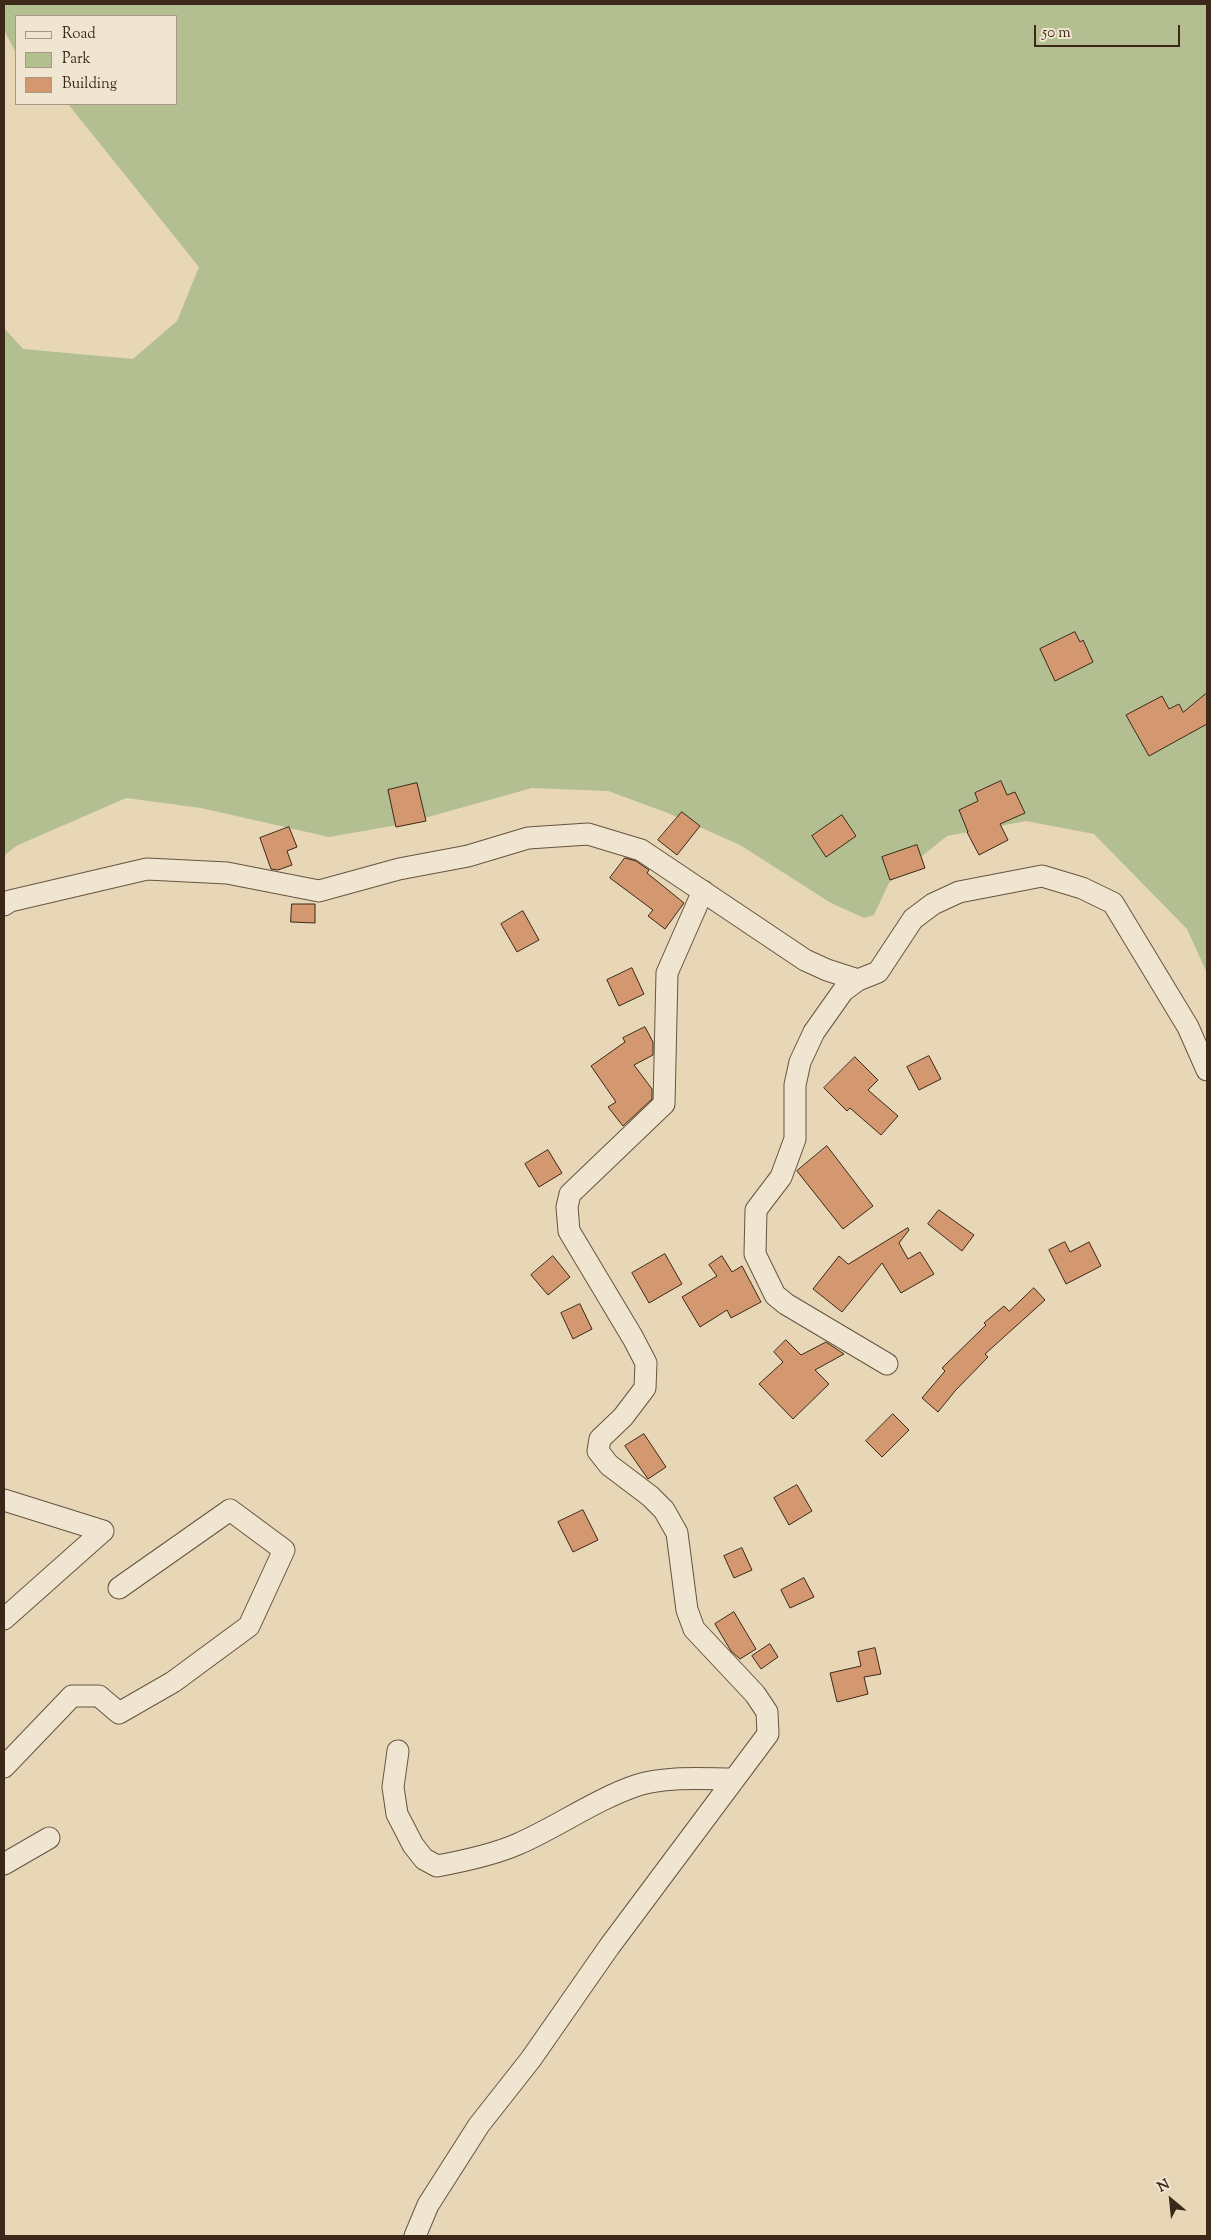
<!DOCTYPE html>
<html>
<head>
<meta charset="utf-8">
<style>
  body { margin:0 }
  #map { position:relative; width:1211px; height:2240px; overflow:hidden; background:#e7d7b6; font-family:"Sorts Mill Goudy",serif }
  canvas { display:block }
  .frame { position:absolute; inset:0; border:5px solid #3b2818; pointer-events:none }
  .legend { position:absolute; left:15px; top:15px; width:162px; height:90px; box-sizing:border-box; background:#efe5d0; border:1px solid #a79986; margin:0; padding:6px 9px; list-style:none; font-size:15px; color:#3b2818 }
  .legend li { display:flex; align-items:center; gap:10px; height:25px }
  .legend b { width:25px; border:1px solid #a79986 }
  .north { position:absolute; left:1146px; top:2175px; width:50px; height:50px; -webkit-text-stroke:4px #efe5d0; paint-order:stroke; rotate:332deg; font-size:14px; font-weight:700; line-height:20px; text-align:center; color:#3b2818 }
  .north::after { content:''; display:block; margin:auto; width:18px; height:22px; background:#3b2818; clip-path:polygon(50% 0,100% 100%,50% 72%,0 100%) }
  .scale { position:absolute; left:1034px; top:25px; width:146px; height:22px; box-sizing:border-box; border:2px solid #3b2818; border-top:0; padding-left:6px; font-size:15px; line-height:18px; white-space:nowrap; color:#3b2818; -webkit-text-stroke:4px #efe5d0; paint-order:stroke }
</style>
</head>
<body>
<div id="map">
<canvas width="1211" height="2240"></canvas>
<div class="frame"></div>
<ul class="legend">
<li><b style="height:6px;background:#efe5d0"></b>Road</li>
<li><b style="height:14px;background:#b3bf90"></b>Park</li>
<li><b style="height:14px;background:#d39870"></b>Building</li>
</ul>
<div class="north">N</div>
<div class="scale">50 m</div>
</div>
<script>
const c = document.querySelector('canvas').getContext('2d');
c.lineJoin = 'round';
function fill(path, color) { c.fillStyle = color; c.fill(path, 'evenodd'); }
function stroke(path, color, width, dash) { c.strokeStyle = color; c.lineWidth = width; c.lineCap = dash ? 'butt' : 'round'; c.setLineDash(dash || []); c.stroke(path); }
fill(new Path2D(`
  M4 4H1207V973L1187 929 1094 834 1026 821 947 836 889 883 874 915 864 918 831 903 740 845 668 813 608 791 532 788 403 824 329 837 201 808 126 798 16 846 4 856V328L23 349 133 359 177 321 199 267 68 104H176V16H16V53L4 30Z`), '#b3bf90');
const building = new Path2D(`
  M1075 632 1080 642 1083 640 1093 662 1055 681 1040 649Z
  M1207 693V724L1149 756 1126 715 1162 696 1169 709 1179 704 1183 712Z
  M1001 781 1007 795 1015 792 1025 813 1000 824 1008 840 979 855 967 832H968L959 810 978 801 975 793Z
  M417 783 426 821 396 827 388 790Z
  M682 812 700 826 677 855 658 840Z
  M842 815 856 836 826 857 812 836Z
  M289 827 297 847 287 851 292 865 278 870 271 869 260 838Z
  M917 845 925 868 890 880 882 857Z
  M625 858 636 861 649 870 647 873 684 903 665 929 648 916 653 910 610 878Z
  M292 904H315V923L291 922Z
  M523 911 539 940 517 952 501 924Z
  M632 968 644 994 619 1006 607 980Z
  M645 1027 653 1042V1055L634 1065 652 1089V1099L623 1126 608 1107 616 1102 591 1066 625 1042 623 1038Z
  M929 1056 941 1079 919 1090 907 1067Z
  M855 1057 878 1080 868 1090 898 1116 881 1135 850 1108 847 1111 824 1088Z
  M827 1146 873 1206 843 1229 797 1171Z
  M548 1150 562 1173 539 1187 525 1164Z
  M939 1210 974 1235 962 1251 928 1224Z
  M908 1228 909 1230 899 1243 908 1259 920 1252 934 1274 901 1293 882 1263 842 1312 813 1289 839 1256 848 1264Z
  M1065 1242 1070 1252 1089 1242 1101 1266 1066 1284 1049 1250Z
  M665 1254 682 1284 649 1303 632 1273Z
  M553 1256 570 1277 548 1295 531 1275Z
  M722 1256 732 1272 742 1266 761 1302 731 1318 727 1310 700 1327 682 1297 717 1276 709 1265Z
  M1034 1288 1045 1300 985 1354 988 1357 955 1391 938 1412 922 1398 945 1371 942 1368 986 1325 984 1323 1004 1306 1009 1311Z
  M580 1304 592 1329 573 1339 561 1313Z
  M786 1340 801 1355 826 1342 844 1354 815 1370 829 1384 793 1419 759 1384 783 1362 774 1352Z
  M893 1414 909 1430 882 1457 866 1441Z
  M644 1434 666 1467 648 1479 625 1446Z
  M797 1485 812 1511 789 1525 774 1498Z
  M583 1510 598 1540 573 1552 558 1522Z
  M742 1548 752 1570 734 1578 724 1556Z
  M804 1578 814 1597 790 1608 781 1590Z
  M734 1612 756 1649 740 1659 731 1651 715 1624Z
  M770 1644 778 1657 761 1669 752 1656Z
  M875 1648 881 1674 864 1677 868 1694 837 1702 830 1673 861 1666 858 1652Z`);
fill(building, '#d39870');
stroke(building, '#3b2818', 1);
const minor = new Path2D(`
  M4 905 10 901 147 869 227 873 319 891 399 869 468 856 528 838 588 834 641 850 805 960 827 970 858 980 878 972 913 919 933 904 959 892 1042 876 1082 888 1113 903 1188 1027 1207 1070
  M858 980 843 991 814 1032 800 1062 795 1085V1139L781 1177 756 1210 755 1254 775 1295 786 1304 887 1364
  M4 1500 103 1531
  M4 1619 103 1531
  M398 1751 393 1787 397 1814 413 1845 424 1859 437 1866C464 1861 493 1855 518 1844 559 1826 596 1799 638 1785 668 1776 703 1779 734 1779
  M4 1767 72 1696H99L119 1713 173 1682 249 1626 284 1550 230 1510 119 1588
  M4 1864 49 1838
  M415 2236 428 2205 479 2125 531 2059 609 1947 768 1734 767 1712 755 1694 694 1629 687 1610 677 1533 664 1510 650 1496 609 1465 598 1451 600 1439 623 1417 645 1388 646 1363 633 1338 569 1231 567 1207 570 1194 664 1104 667 973 703 891`);
stroke(minor, '#665440', 23);
stroke(minor, '#efe5d0', 21);
</script>
</body>
</html>
